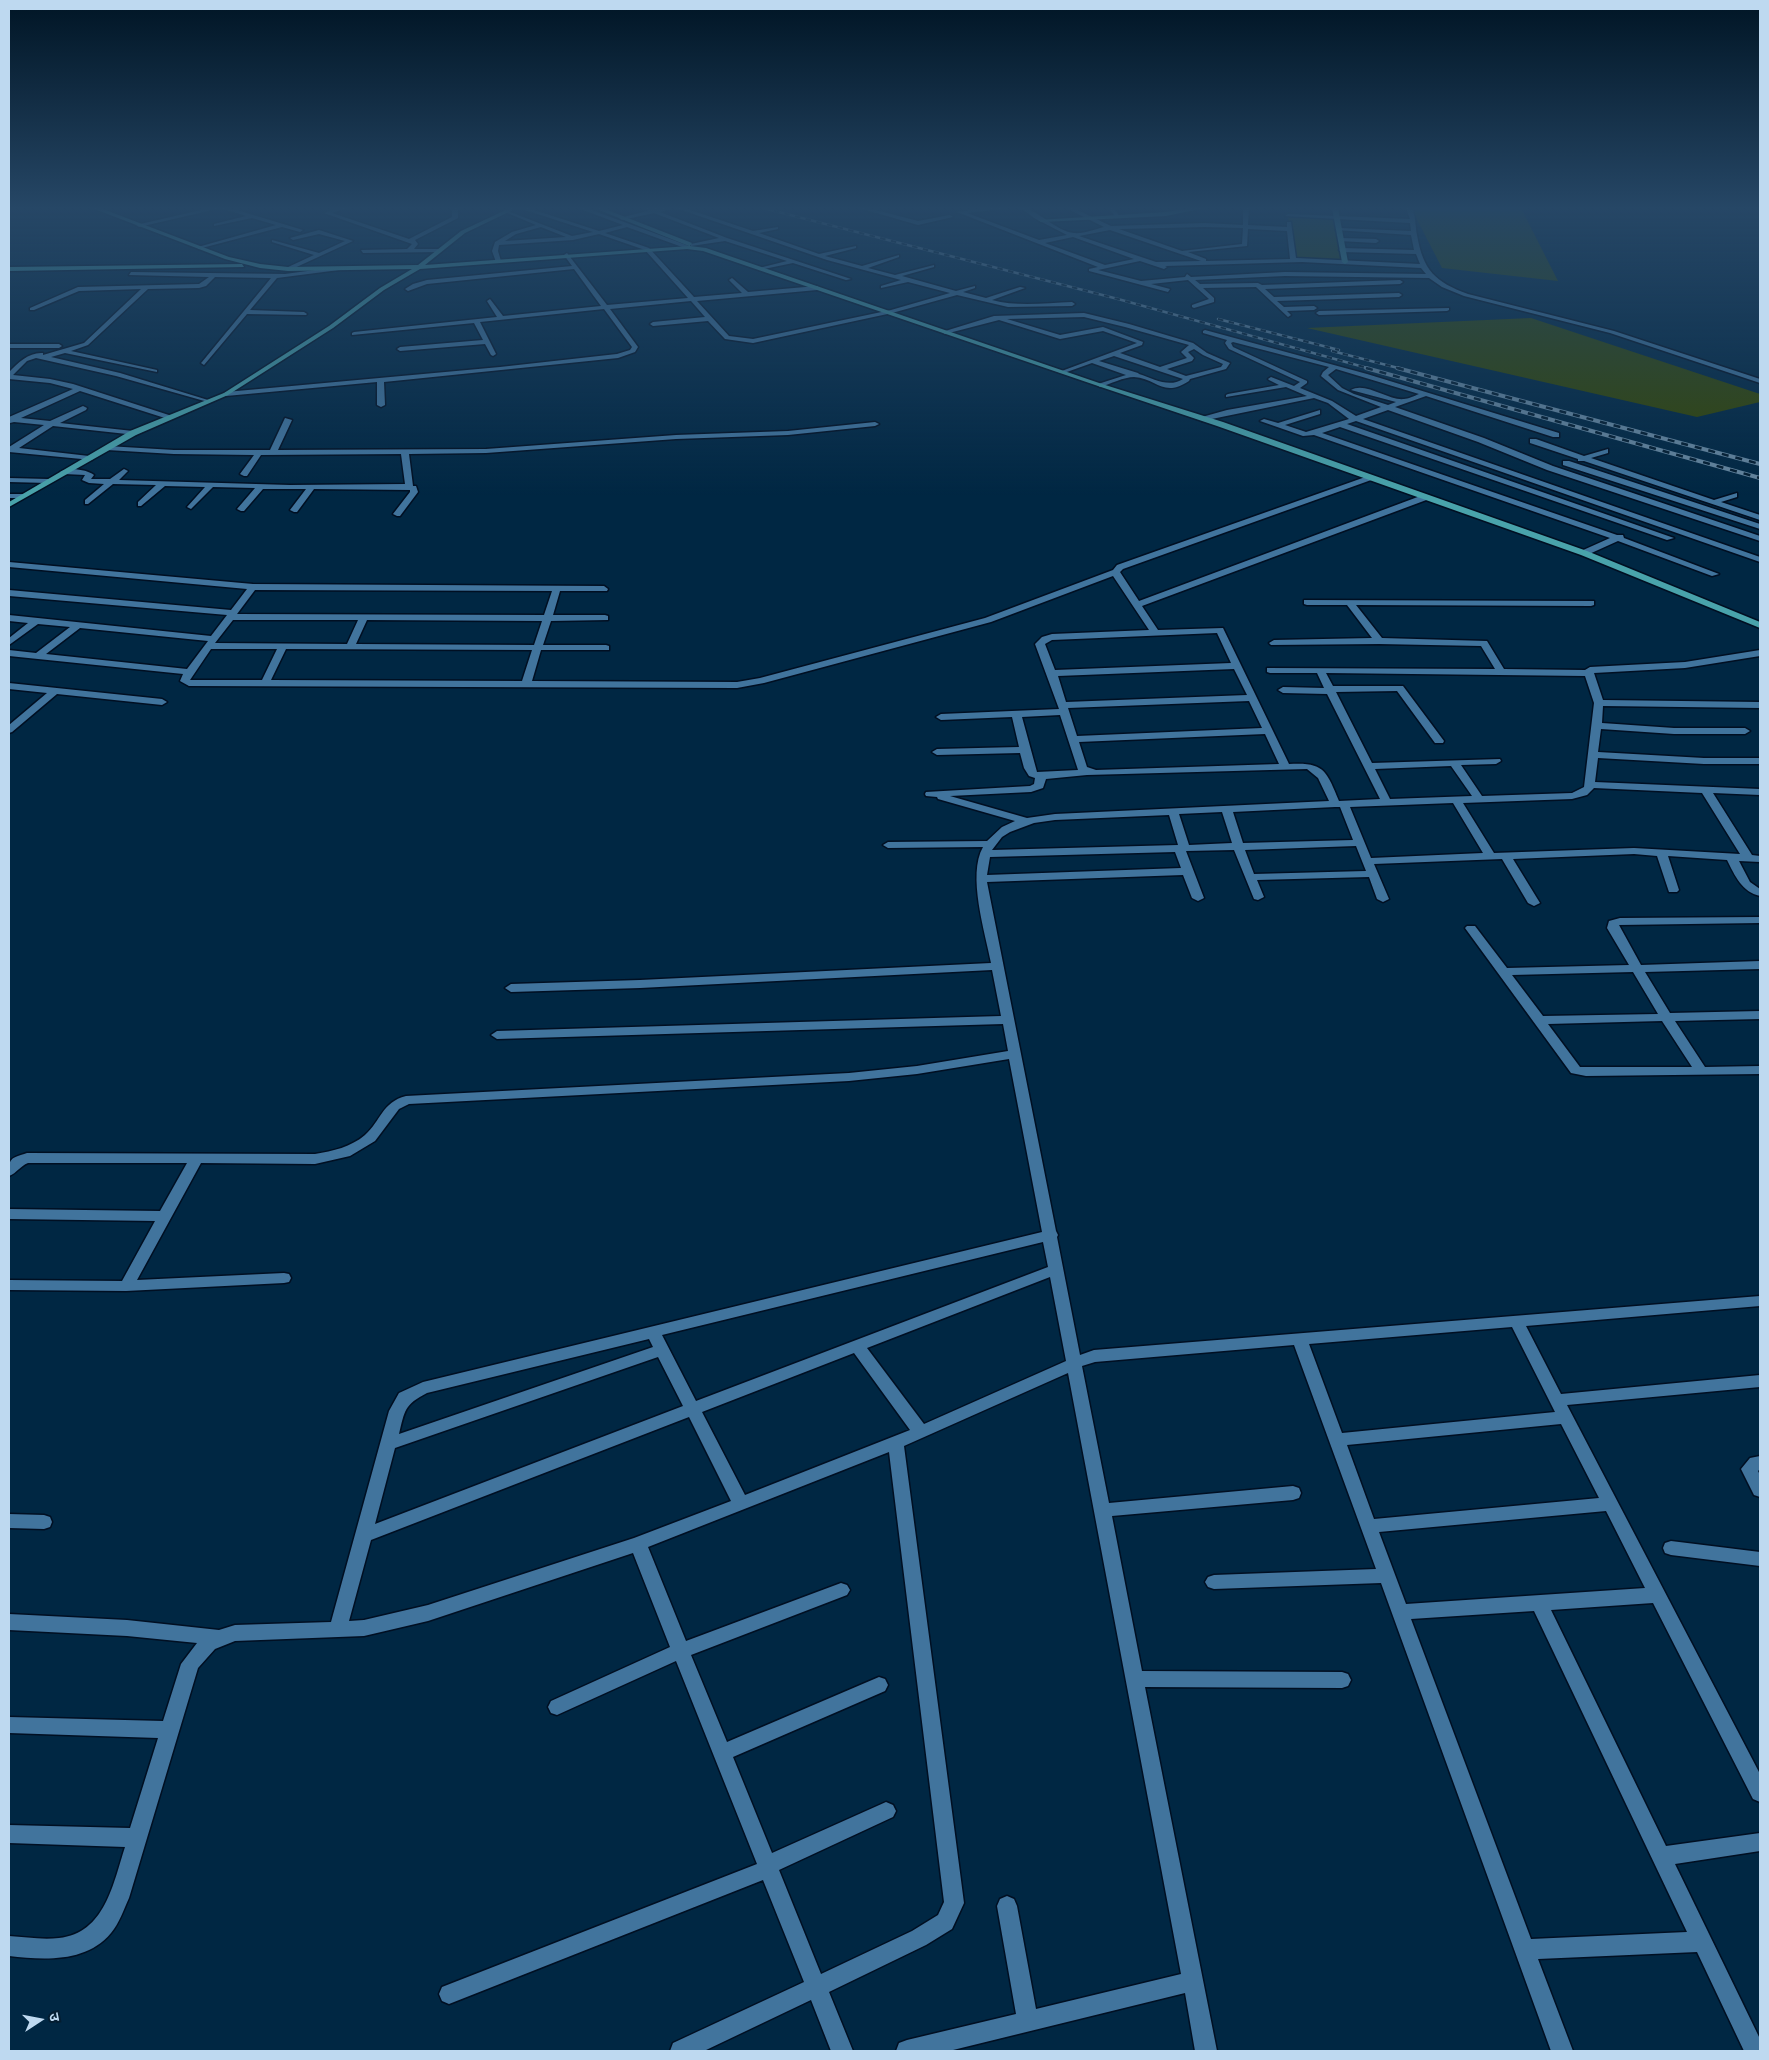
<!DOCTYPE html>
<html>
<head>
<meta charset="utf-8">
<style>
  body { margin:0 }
  #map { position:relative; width:1769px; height:2060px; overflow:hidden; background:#002743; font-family:Inter,"Noto Sans Devanagari",sans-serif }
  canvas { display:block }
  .frame { position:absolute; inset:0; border:10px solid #bed9f0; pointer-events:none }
  .north { position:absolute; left:15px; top:1995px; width:50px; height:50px; -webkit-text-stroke:4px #031d31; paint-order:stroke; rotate:79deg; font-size:14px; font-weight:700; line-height:20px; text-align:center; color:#bed9f0 }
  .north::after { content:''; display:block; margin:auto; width:18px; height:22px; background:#bed9f0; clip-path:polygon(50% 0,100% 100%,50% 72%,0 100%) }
</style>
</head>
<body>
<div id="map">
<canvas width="1769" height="2060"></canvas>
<div class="frame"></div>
<div class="north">उ</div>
</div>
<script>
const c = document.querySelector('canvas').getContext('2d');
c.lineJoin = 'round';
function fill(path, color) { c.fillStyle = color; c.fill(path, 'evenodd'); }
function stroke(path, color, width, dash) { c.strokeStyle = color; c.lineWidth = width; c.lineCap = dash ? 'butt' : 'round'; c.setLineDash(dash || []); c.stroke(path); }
fill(new Path2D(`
  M1411 208H1521L1558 281 1442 268Z
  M1288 216 1337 218 1345 262 1293 260Z
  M1531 318 1760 394V402L1697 417 1307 328Z`), '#334503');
const minor = new Path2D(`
  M210 208H221L139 227 136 225Z
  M221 208H230L303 230 300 232 282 227 198 249V247L276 225 252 218 214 226V224L246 216Z
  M337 208H346L332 213 409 239 452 217V208H458V218L415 240 418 244 414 249H439L441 252 363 253 361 250 407 249 412 244 324 213Z
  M519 208H528L599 231 623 225 578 208H586L689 246V248H685L627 227 605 233 649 248 694 297 742 293 729 280 732 278 748 292 817 286 820 288 817 290 697 301 729 336 753 339 891 310 950 293 908 282 881 288V286L901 280 827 260 676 208H684L753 231 778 227V229L759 233 819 254 856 246V248L825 256 862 266 899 255V257L868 268 895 275 934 265V267L902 276 956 291 975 286V288L963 292 986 298 1020 287 1025 288 992 300C1017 307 1046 303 1072 302L1075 304 1072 306 1008 307 957 295 892 313 753 343 725 339 708 321 653 326 650 324 653 322 705 317 691 301 610 309 638 347 635 352 618 358 384 382 385 405 381 407 377 405V382L226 396 223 394 226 392 500 367 617 354 630 350 632 347 604 309 480 322 496 354 493 356 491 355 485 344 400 351 397 349 400 347 483 340 474 323 352 335V333L354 332 497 317 487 301 490 299 503 316 601 306 574 269 427 284 408 291 405 289 413 284 427 280 572 266 564 255 567 253 607 305 688 298 645 250 599 234 573 240 499 245 498 251 501 261 496 262 492 251 495 242 512 232 536 225 505 212V210L572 236 593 232ZM541 227 566 237 505 241 516 234Z
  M643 208H673L660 212 727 238 851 279 846 280 793 263 759 270V268L787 261 725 241 691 246V244L719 238 654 213 622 220 619 218 648 211Z
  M859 208H868L918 221 950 215 953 217 918 225Z
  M986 208H1008L967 213 1039 240 1067 235 1034 218 1021 208C1036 208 1057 232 1074 233 1083 234 1096 229 1104 227L1066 208H1073L1111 226 1205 223 1243 225V208H1249L1248 225 1287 227V222H1291L1296 258 1420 264 1416 254 1342 252 1339 250 1342 248 1414 250 1411 235 1336 230 1339 228 1411 231 1410 223 1285 216 1288 214 1410 219 1406 208H1412C1416 217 1415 226 1417 235 1423 270 1435 282 1468 294L1614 331 1760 379V383L1610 333 1464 296 1442 287 1429 278 1285 276 1195 280 1200 284 1258 283 1262 285 1400 280 1403 282 1400 284 1265 289 1274 297 1399 293 1402 295 1399 297 1277 301 1284 307 1314 306 1317 308 1314 310 1287 311 1291 315 1288 317 1256 287 1203 288 1214 298V302L1194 308 1192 307V305L1209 299 1188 280 1151 284 1170 289 1168 292 1089 271V269L1098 267 957 212ZM1205 227 1243 228 1242 244 1182 251 1119 229ZM1248 229 1287 231 1290 259 1206 261V259L1188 252 1247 246ZM1110 230 1201 261 1156 262 1079 236ZM1073 237 1134 259 1105 265 1045 243ZM1140 261 1164 269 1167 267 1165 266 1302 262 1421 268 1426 274 1285 272 1191 277 1187 274 1185 277 1141 281 1098 270Z
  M1108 208H1114L1120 217H1116Z
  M319 230 353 241 290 270H286V268L314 255 272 242V240L319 253 345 241 319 234 293 240 290 238Z
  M1341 238 1376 239 1379 241 1376 243 1339 241Z
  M337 267 339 270 277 278 250 310 304 312 307 314 306 315 247 314 204 365 201 363 202 362 271 278 215 277 206 286 199 288 148 289 88 345 71 351 157 370V372L65 353 51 357 120 373 208 400V402L116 376 36 358 27 361 13 375 50 379 73 384 175 417 168 419 80 391 21 418 50 421 83 406 87 408 86 410 60 423 133 431 137 433 136 435 53 426 19 448 89 456 93 458 92 460 9 452V447L44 425 14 422 10 423 9 417 73 389 50 383 9 379V372C19 362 29 352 43 353V355L84 343 141 289 79 291 34 310H30V308L78 287 199 284 209 277 129 275 131 272 285 274Z
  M1449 308V310L1447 311 1319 315 1316 313 1319 311Z
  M1084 313 1129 324 1193 343 1207 353 1230 363 1226 369 1190 379 1189 381C1163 398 1158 379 1134 377 1124 377 1110 384 1100 387L1097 385 1098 384 1126 375 1092 363 1064 373 1059 372 1137 343 1103 331 1060 339 999 320 945 334 942 332 994 316ZM1084 317 1125 327 1189 345 1181 352 1187 358 1160 367 1120 353 1142 345 1143 342 1103 327 1060 335 1007 319ZM1194 349 1203 355 1223 364 1221 367 1186 376 1167 369 1192 361 1194 358 1188 352ZM1114 356 1183 379C1169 388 1154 379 1139 374L1138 373 1099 361Z
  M1205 330 1367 374 1559 433V437H1553L1426 396 1395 407 1484 438 1553 466 1760 536V541L1547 470 1478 442 1388 410 1363 419 1760 557V562L1356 421 1347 424 1674 538 1667 540 1340 427 1322 433 1617 535H1623L1624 538 1719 574 1712 576 1618 541 1587 555H1581V551L1610 538 1314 435 1303 436 1260 421 1264 419 1278 423 1320 410V414L1285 425 1306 432 1349 419 1328 403 1314 398 1202 421V417L1227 410 1307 396 1286 387 1226 397V395L1228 394 1279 385 1269 380 1268 379 1271 377 1294 386 1300 382 1229 349 1225 343 1227 340 1203 333V331ZM1233 342 1329 367 1323 372 1321 376 1338 390 1381 407 1356 416 1332 401 1300 388 1307 383V381L1233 347 1231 343ZM1336 369 1419 394C1414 396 1408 399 1404 399 1389 401 1365 381 1351 390L1396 402 1388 405 1354 394 1342 388 1328 375Z
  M9 344H59L62 346 59 348H9Z
  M285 418 292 420 278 450 486 449 676 435 788 431 875 422 879 424 875 426 788 435 676 439 486 453 409 454 413 486H416L418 492 400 516H397L393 514 410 492V490L314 489 297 512H294L290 510 306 489H263L244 511H241L237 509 255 488 213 487 191 509 187 507 205 487 165 486 141 506H138V502L156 485 113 484 88 504H85V500L104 484 89 483 82 480 85 475 64 474 60 472C68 467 87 469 94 475L91 479H110L124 469 128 471 119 480 290 485 405 484 401 454 261 455 247 476H244L240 474 254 455 174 454 107 450 103 448 107 446 174 450H270Z
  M1530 439H1536L1584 456 1608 449V453L1591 458 1714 500 1737 493V497L1721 502 1760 515V520L1584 461H1578V459L1530 443Z
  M1563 461H1569L1760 524V529L1563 465Z
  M1371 475 1375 477 1374 479 1123 569 1120 572 1139 601 1423 495H1429V499L1142 606 1158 630 1223 628 1289 764C1324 762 1326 770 1339 801L1380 799 1327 694 1283 693 1278 690 1283 687 1324 688 1317 673H1270L1267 672V668L1495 669 1481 646 1379 644 1271 645 1269 643 1274 640 1372 638 1347 605H1307L1304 604V600L1594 601V605L1591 606 1356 605 1382 638 1487 641 1504 669 1585 670 1590 667 1685 662 1760 650V656L1685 668 1594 673 1603 700 1760 702V708L1603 706 1602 723 1674 728H1745L1750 731 1745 734H1674L1601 729 1598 752 1704 758H1760V764H1704L1598 758 1595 782 1760 789V795L1713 793 1752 855 1760 856V862L1739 861 1750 882 1760 889V896C1742 892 1735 876 1727 860L1668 856 1679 890 1677 892H1669L1657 856 1634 854 1513 859 1540 903 1534 906 1528 903 1502 859 1374 864 1389 899 1383 902 1377 899 1369 877 1257 880 1264 897 1258 900 1254 899 1234 850 1186 851 1204 898 1198 901 1192 898 1183 875 987 882 1056 1231 1058 1235 1057 1237 1080 1355 1094 1350 1760 1296V1306L1526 1326 1561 1394 1760 1375V1387L1567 1405 1760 1774V1802L1753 1799 1653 1603 1551 1610 1666 1846 1760 1833V1851L1675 1864 1760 2039V2051H1744L1697 1952 1538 1959 1573 2051H1551L1381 1583 1214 1589 1208 1587 1205 1582 1208 1577 1214 1575 1376 1569 1294 1345 1095 1362 1082 1366 1109 1503 1293 1486 1299 1488 1301 1493 1299 1498 1293 1500 1112 1516 1142 1671 1342 1672 1348 1674 1351 1680 1348 1686 1342 1688 1145 1687 1217 2051H1195L1185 1993 949 2051H896L899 2043 907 2040 1016 2014 997 1906 1000 1899 1007 1896 1014 1899 1017 1906 1036 2009 1181 1974 1068 1373 904 1446 964 1903 952 1929 926 1945 829 1992 853 2051H831L811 2000 704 2051H670L673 2043 804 1982 763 1880 449 2004 442 2001 439 1994 442 1987 757 1864 676 1661 557 1715 551 1713 548 1707 551 1701 670 1647 633 1553 428 1621 364 1636 235 1641 215 1649 198 1668 129 1898C124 1909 119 1924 111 1933 86 1963 44 1960 9 1956V1936C25 1937 42 1940 59 1938 105 1933 113 1884 125 1847L9 1843V1825L130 1828 158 1738 9 1733V1717L163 1721 181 1664 197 1643 127 1636 9 1630V1614L127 1620 219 1630 235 1625 331 1622 389 1411 399 1393 423 1382 1042 1232 1009 1059 917 1074 849 1081 409 1104 399 1109 375 1141 350 1156 315 1164 201 1163 137 1280 284 1273 289 1274 291 1278 289 1282 284 1283 126 1291 9 1290V1280L122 1281 155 1221 9 1219V1209L160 1211 187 1163H28C20 1166 17 1173 9 1176 8 1158 11 1158 27 1153L315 1154C333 1151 351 1147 365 1135 381 1121 382 1102 406 1096L849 1073 917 1066 1008 1051 1003 1024 497 1039 491 1035 497 1031 1001 1016 992 970 640 988 511 992 505 988 511 984 640 980 991 963C985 932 967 875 983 847L888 848 883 845 888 842 987 841 1002 827 1015 821 938 799 937 797 926 796 925 794 926 792 1030 786 1034 784 1035 778 1029 776 1024 768 1020 753 937 755 932 752 937 749 1019 747 1012 717 941 720 936 717 941 714 1059 709 1035 644 1042 637 1052 634 1149 630 1113 576 991 622 764 683 737 688 189 686 180 681 183 674 9 656V650L36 653 70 627 38 624 9 645V638L28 623 9 621V615L211 636 227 615 9 596V590L231 610 247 589 9 567V562L253 584 604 586 608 589 607 591H560L553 615H605L608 616V620L551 621 543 645H606L609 646V650H541L532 681 737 682 760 678 985 618 1113 570 1117 565ZM255 590 552 591 544 615 237 614ZM233 620H358L347 644 215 643ZM367 620 542 621 534 645 356 644ZM80 628 208 641 187 669 46 654ZM1217 633 1231 663 1055 670 1045 644 1052 640ZM211 649H277L262 680H190ZM286 649 532 650 522 681 271 680ZM1234 669 1247 695 1066 702 1058 676ZM1326 673 1585 676 1594 703 1584 787 1572 793 1482 796 1461 765 1496 764 1501 761 1500 759 1372 763 1336 692 1397 691 1435 743H1443L1444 741 1403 686H1333ZM1249 701 1262 728 1077 736 1068 708ZM1060 715 1078 770 1037 772 1022 717ZM1265 734 1279 764 1096 770 1087 767 1079 742ZM1451 766 1472 796 1390 799 1375 769ZM1307 769 1318 778 1329 801 1055 814 1027 818 950 796 1031 792 1043 788 1046 779 1087 775ZM1594 788 1702 793 1740 854 1634 848 1494 853 1463 803 1572 799 1587 795ZM1453 803 1483 853 1371 858 1350 807ZM1335 807H1340L1353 840 1243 843 1233 812ZM1222 812 1232 843 1189 845 1179 814ZM1169 815 1178 845 992 850 1002 837 1010 832 1034 823 1055 820ZM1356 846 1366 871 1254 874 1245 850ZM1175 852 1181 868 987 875 990 857ZM1043 1242 1048 1267 696 1401 662 1335ZM1050 1277 1066 1361 924 1424 867 1348ZM1512 1327 1555 1412 1342 1433 1309 1344ZM649 1339 653 1347 399 1434C405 1410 404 1405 427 1393ZM854 1353 910 1430 745 1495 702 1412ZM658 1357 683 1406 375 1524 395 1448ZM689 1417 731 1501 634 1538 428 1605 364 1620 349 1621 371 1540ZM1561 1424 1599 1498 1374 1519 1347 1445ZM889 1452 944 1902 938 1915 912 1931 821 1974 779 1870 893 1817 896 1811 893 1805 886 1802 772 1853 733 1757 885 1691 888 1685 885 1679 879 1677 727 1742 691 1655 847 1595 850 1590 847 1585 841 1583 686 1641 648 1547ZM1606 1511 1645 1588 1406 1604 1379 1532ZM1534 1611 1687 1932 1531 1939 1411 1619Z
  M9 478 48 479 52 481 48 483 9 482Z
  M9 494H23L27 496 23 498H9Z
  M9 683 162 699 167 702 162 705 57 694 12 732 9 733V725L47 693 9 689Z
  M1760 917V923L1619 925 1641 965 1760 961V969L1645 972 1670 1013 1760 1011V1019L1675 1021 1705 1067 1760 1066V1074L1586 1076 1571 1073 1465 928 1467 926H1475L1507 968 1629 965 1607 928 1609 921 1620 918ZM1633 972 1658 1014 1543 1016 1512 975ZM1662 1021 1692 1067H1580L1548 1024Z
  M1760 1456V1469L1758 1471 1760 1475V1497L1754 1495 1741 1469 1750 1458Z
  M9 1514 44 1515 50 1517 52 1522 50 1527 44 1529 9 1528Z
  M1671 1541 1760 1552V1566L1671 1555 1665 1553 1663 1548 1665 1543Z`);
const major = new Path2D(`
  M92 208H100L229 257 260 264 288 267 418 265 461 231 510 208H517L465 233 425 265 689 246 594 208H602L692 243 690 246 706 248 1102 384 1223 422 1587 551 1760 622V628L1581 555 1217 426 1098 386 703 251 687 249 420 269 384 290 333 328 228 395 136 435 9 507V502L130 431 224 393 329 326 380 288 412 269 288 271 260 268 225 259Z
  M1191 208H1204L1166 216 1041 222 1038 220 1166 212Z
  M1332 208H1338L1348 262 1345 264 1342 262Z
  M242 264 244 267 9 271V267Z`);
stroke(minor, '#000f22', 3);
stroke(major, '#000f22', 3);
fill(minor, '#41749d');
fill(major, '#49a3ab');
const railFar1 = new Path2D(`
  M763 208 1118 299 1371 369
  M1218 319 1339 350
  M1332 351 1402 369`);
const rail = new Path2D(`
  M1366 368 1760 478
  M1397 368 1760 464`);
stroke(railFar1, '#65869f', 2.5);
stroke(rail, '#65869f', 4);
stroke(railFar1, '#031d31', 2, [5.5]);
stroke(rail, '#031d31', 2.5, [7]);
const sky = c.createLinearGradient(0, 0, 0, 496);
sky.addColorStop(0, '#001525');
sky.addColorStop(0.42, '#264766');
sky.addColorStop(1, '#26476600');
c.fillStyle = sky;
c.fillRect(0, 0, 1769, 496);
</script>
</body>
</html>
